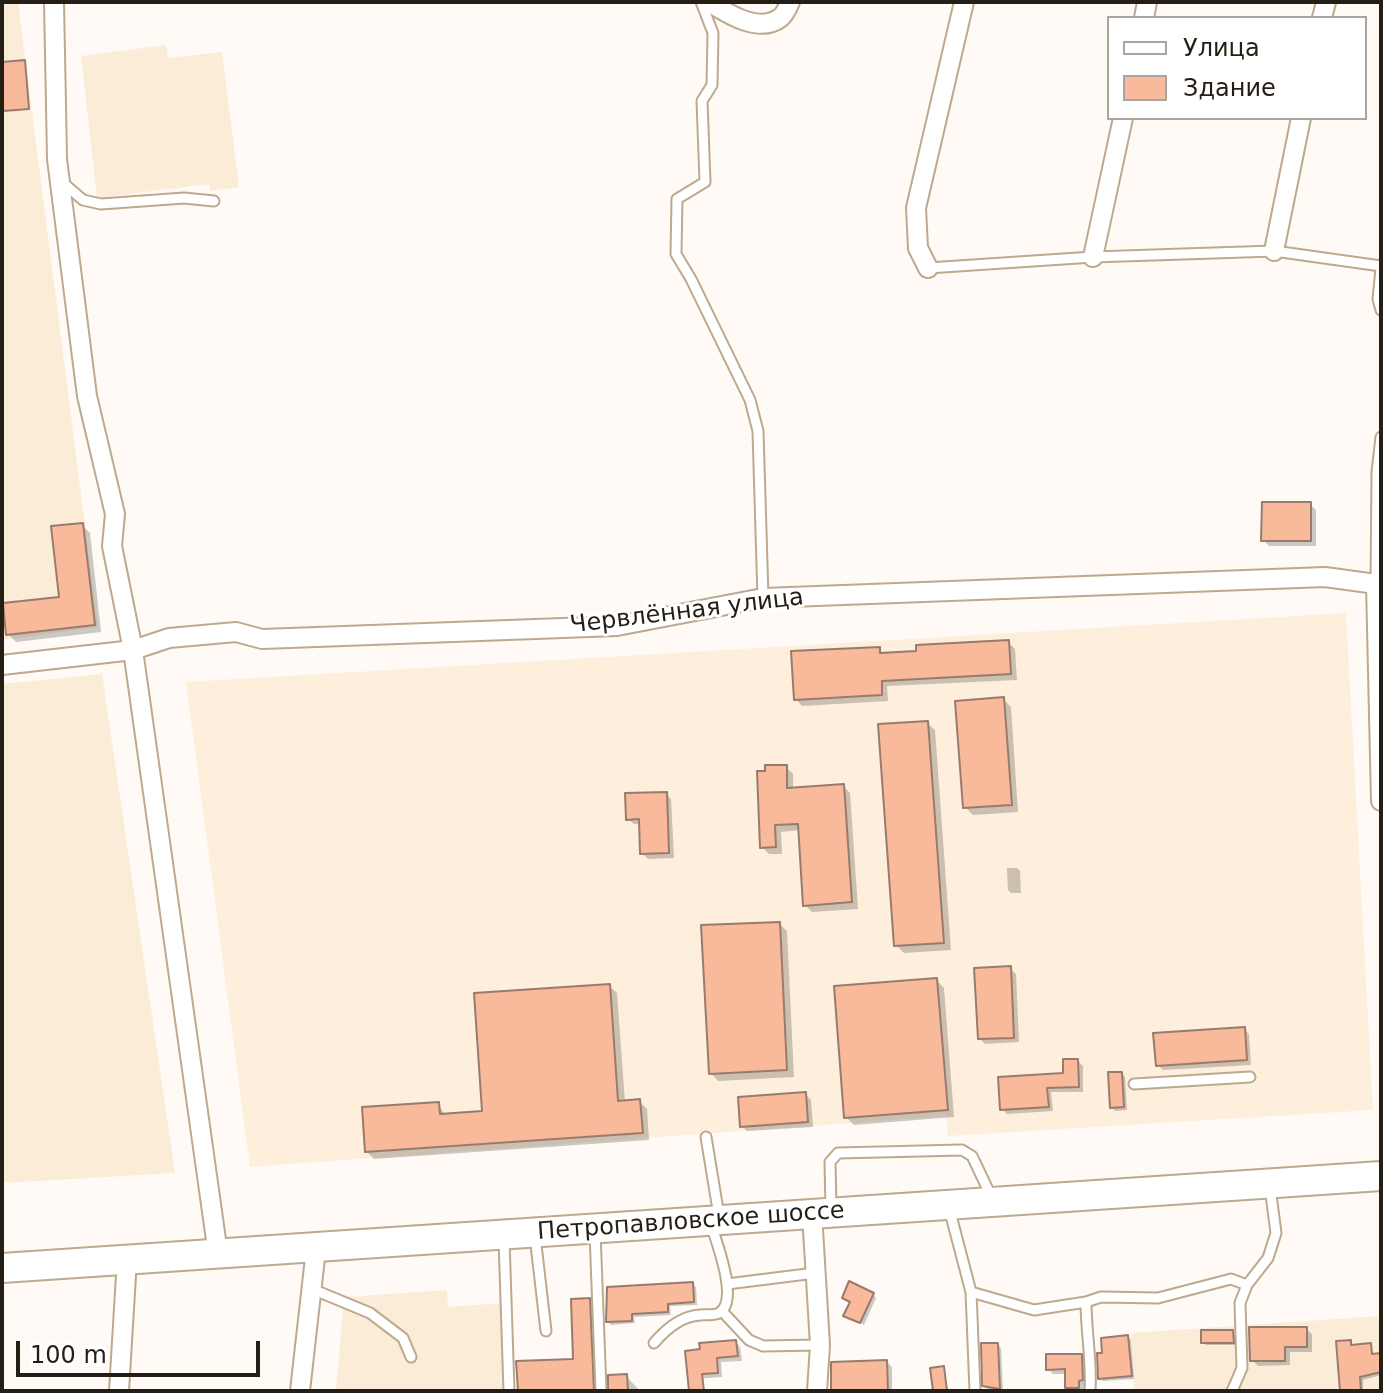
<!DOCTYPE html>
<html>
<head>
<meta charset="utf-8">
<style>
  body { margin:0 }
  #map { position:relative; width:1383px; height:1393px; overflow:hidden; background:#fffaf5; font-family:"DejaVu Sans",sans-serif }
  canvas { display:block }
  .frame { position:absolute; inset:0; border:4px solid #251e14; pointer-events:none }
  .legend { position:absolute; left:1107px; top:16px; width:260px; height:104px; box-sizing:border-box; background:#fff; border:2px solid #a8a5a1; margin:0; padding:10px 14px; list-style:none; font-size:24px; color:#251e14 }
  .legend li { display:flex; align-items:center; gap:16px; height:40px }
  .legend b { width:40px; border:2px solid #a8a5a1 }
  .scale { position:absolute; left:16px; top:1341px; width:244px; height:36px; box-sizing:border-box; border:4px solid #251e14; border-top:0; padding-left:10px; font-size:24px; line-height:28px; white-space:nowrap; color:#251e14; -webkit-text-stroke:6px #fff; paint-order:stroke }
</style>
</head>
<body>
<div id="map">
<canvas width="1383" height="1393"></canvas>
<div class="frame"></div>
<ul class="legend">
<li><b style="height:10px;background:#fff"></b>Улица</li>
<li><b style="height:22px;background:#f9ba9b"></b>Здание</li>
</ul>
<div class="scale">100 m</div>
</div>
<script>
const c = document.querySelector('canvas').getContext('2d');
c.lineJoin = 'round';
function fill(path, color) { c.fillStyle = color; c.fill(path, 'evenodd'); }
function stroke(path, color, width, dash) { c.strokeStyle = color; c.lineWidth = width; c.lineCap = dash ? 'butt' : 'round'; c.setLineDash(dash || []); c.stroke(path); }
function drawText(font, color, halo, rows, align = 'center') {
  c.font = font + ' "DejaVu Sans",sans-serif'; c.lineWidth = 6; c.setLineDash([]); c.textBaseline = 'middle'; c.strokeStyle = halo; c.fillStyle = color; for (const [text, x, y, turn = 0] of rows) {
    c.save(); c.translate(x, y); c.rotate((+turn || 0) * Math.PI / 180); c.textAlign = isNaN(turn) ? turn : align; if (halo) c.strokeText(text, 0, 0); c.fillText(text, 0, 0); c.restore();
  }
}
fill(new Path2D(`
  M1346 613 1373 1110 948 1136 946 1116 250 1167 186 682Z`), '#feefdc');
fill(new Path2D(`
  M2 2H18L98 627 2 640Z
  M166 45 168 58 222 52 239 187 210 191 209 184 97 198 81 56Z
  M102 674 175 1173 2 1183V684Z
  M447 1290 448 1307 503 1303 502 1391H336L344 1297Z
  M1381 1316V1391H1134L1131 1333Z`), '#fbecd7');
fill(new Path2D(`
  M1310 504 1316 510V546H1269L1263 540Z
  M82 525 90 533 101 632 16 642 8 634 61 598Z
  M1008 642 1015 649 1017 680 887 686 888 701 802 706 796 699 879 649 885 655Z
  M1003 699 1011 707 1018 812 973 815 965 807Z
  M927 723 935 730 951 950 904 953 896 945Z
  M786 767 793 774V789L843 786 850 793 858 909 812 912 805 905 800 830 781 832 782 854H769L762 847Z
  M666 794 671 799 674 858 648 859 642 853 641 824H634L628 819Z
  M1007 868H1017L1020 871 1021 893H1011L1008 890Z
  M779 924 787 931 794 1077 718 1081 711 1073Z
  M1010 969 1016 974 1019 1042 985 1044 980 1039Z
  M936 980 944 988 954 1117 854 1125 846 1117Z
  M609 986 617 993 625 1102 639 1101 647 1109 649 1140 374 1159 367 1152 438 1104 446 1116 484 1113Z
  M1244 1029 1249 1034 1251 1065 1163 1070 1158 1065Z
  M1078 1061 1083 1066V1092H1051L1053 1111 1007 1114 1002 1109 1065 1075Z
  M1122 1074 1125 1077 1127 1110 1115 1111 1112 1107Z
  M805 1094 811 1100 813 1127 747 1131 742 1126Z
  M692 1284 696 1287 697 1305 670 1306 671 1315 634 1317 635 1323 611 1325 608 1322Z
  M873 1294 876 1298 864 1325 846 1315 852 1303 844 1298Z
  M589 1300 595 1306 597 1391H520L575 1361Z
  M1306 1329 1312 1334V1352H1290V1365L1258 1366 1252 1360Z
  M1232 1332 1236 1335V1345H1206L1203 1342Z
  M1128 1337 1131 1340 1134 1379 1103 1381 1100 1378Z
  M736 1342 740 1347 742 1361 721 1362 722 1377 694 1379 689 1374Z
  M1350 1342 1353 1345H1370L1374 1356 1381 1355V1375L1363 1380V1391H1328L1342 1390Z
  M997 1345 1001 1348 1003 1391 988 1389 984 1385Z
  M1081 1356 1086 1360V1391H1071L1067 1387V1374H1053L1048 1369Z
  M887 1362 892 1367V1390L933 1391H833Z
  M944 1368 948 1391H935Z
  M626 1376 640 1391H609Z`), '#0003');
const building = new Path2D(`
  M25 60 29 109 3 111 2 62Z
  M1262 502H1311V541H1261Z
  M83 523 95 625 6 635 3 603 59 597 51 526Z
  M1009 640 1011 674 882 681V695L794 700 791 651 880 647V653L916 651V645Z
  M1004 697 1012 805 963 808 955 701Z
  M928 721 944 943 894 946 878 724Z
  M765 765H787V788L844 784 852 902 803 906 798 824 775 825 776 847 760 848 757 771H765Z
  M667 792 669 853 640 854 639 819 626 820 625 793Z
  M780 922 787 1070 709 1074 701 925Z
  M1011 966 1014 1038 978 1039 974 968Z
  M937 978 948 1110 844 1118 834 986Z
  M610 984 618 1101 640 1099 643 1133 365 1152 362 1107 439 1102 440 1114 482 1111 474 993Z
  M1245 1027 1247 1060 1156 1066 1153 1033Z
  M1063 1059H1078L1079 1087 1047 1088 1049 1107 1000 1110 998 1077 1063 1073Z
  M1108 1072H1122L1124 1107 1110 1108Z
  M806 1092 808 1122 740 1127 738 1097Z
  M849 1281 874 1293 860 1323 843 1316 850 1302 842 1298Z
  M693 1282 694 1302 668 1304V1312L632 1314V1321L606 1322 607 1287Z
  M590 1298 594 1391H518L516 1361 573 1359 571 1299Z
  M1249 1327H1307V1347H1285V1361H1250Z
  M1201 1330H1233L1234 1343H1201Z
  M1128 1335 1132 1376 1098 1379 1097 1353H1102L1101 1338Z
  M736 1340 738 1356 717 1358 718 1373 702 1374 704 1391H689L685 1351 700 1349 699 1343Z
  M1351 1340V1345L1371 1343 1372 1354 1381 1353V1372L1360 1377 1361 1391H1340L1336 1341Z
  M981 1343H998L1000 1389 982 1386Z
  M1046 1354H1082L1083 1380 1079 1381V1388H1065V1369L1046 1370Z
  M887 1360 888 1391H831V1362Z
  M944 1366 947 1391H933L930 1368Z
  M627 1374 628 1391H608V1375Z`);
fill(building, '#f9ba9b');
stroke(building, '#997b6d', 2);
const lane = new Path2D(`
  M701 2 713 33 712 85 702 101 705 182 677 199 676 254 691 279 750 400 758 431 763 598
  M62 182 83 200 101 204 184 198 214 201
  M928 268 1093 257 1274 251 1381 266
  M1381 269 1378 299 1381 310
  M1376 584 1377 472 1381 437
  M1134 1084 1250 1077
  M706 1137 719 1216
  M831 1208 830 1162 838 1153 962 1150 972 1156 992 1198
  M949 1208 971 1292 975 1391
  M595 1232 601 1391
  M535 1236 546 1331
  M504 1239 509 1391
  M727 1284 815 1273
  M312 1289 370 1313 403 1338 411 1357
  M971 1292 1034 1310 1086 1302 1101 1297 1158 1298 1231 1279 1247 1285
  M1086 1302C1086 1332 1092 1361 1090 1391
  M722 1311 749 1340 763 1346 820 1345
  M654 1343C666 1329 681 1316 700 1315 706 1314 714 1316 719 1313 740 1301 716 1242 711 1224
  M1232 1391 1242 1368 1240 1303 1247 1285 1268 1258 1276 1233 1270 1187`);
const street = new Path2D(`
  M54 2 57 159 87 396 115 514 112 546 133 650 218 1254
  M709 2C727 13 758 34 780 18 784 15 788 7 790 2
  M1144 18 1147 2
  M1322 18 1326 2
  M1274 251 1301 118
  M1093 257 1123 118
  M928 268 918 248 916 208 964 2
  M2 665 133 650 169 638 236 632 262 639 617 626 763 598 1325 577 1376 584 1381 801
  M812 1213 820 1345 817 1391
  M119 1391 127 1259
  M300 1391 316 1249`);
const primary = new Path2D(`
  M2 1268 1381 1176`);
stroke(lane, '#bda98e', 13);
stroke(street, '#bda98e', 22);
stroke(primary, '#bda98e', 32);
stroke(lane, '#fff', 9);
stroke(street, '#fff', 18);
stroke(primary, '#fff', 28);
drawText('24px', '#251e14', '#fff', [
  ["Червлённая улица",687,612,-7],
  ["Петропавловское шоссе",691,1222,-4]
]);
</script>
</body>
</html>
